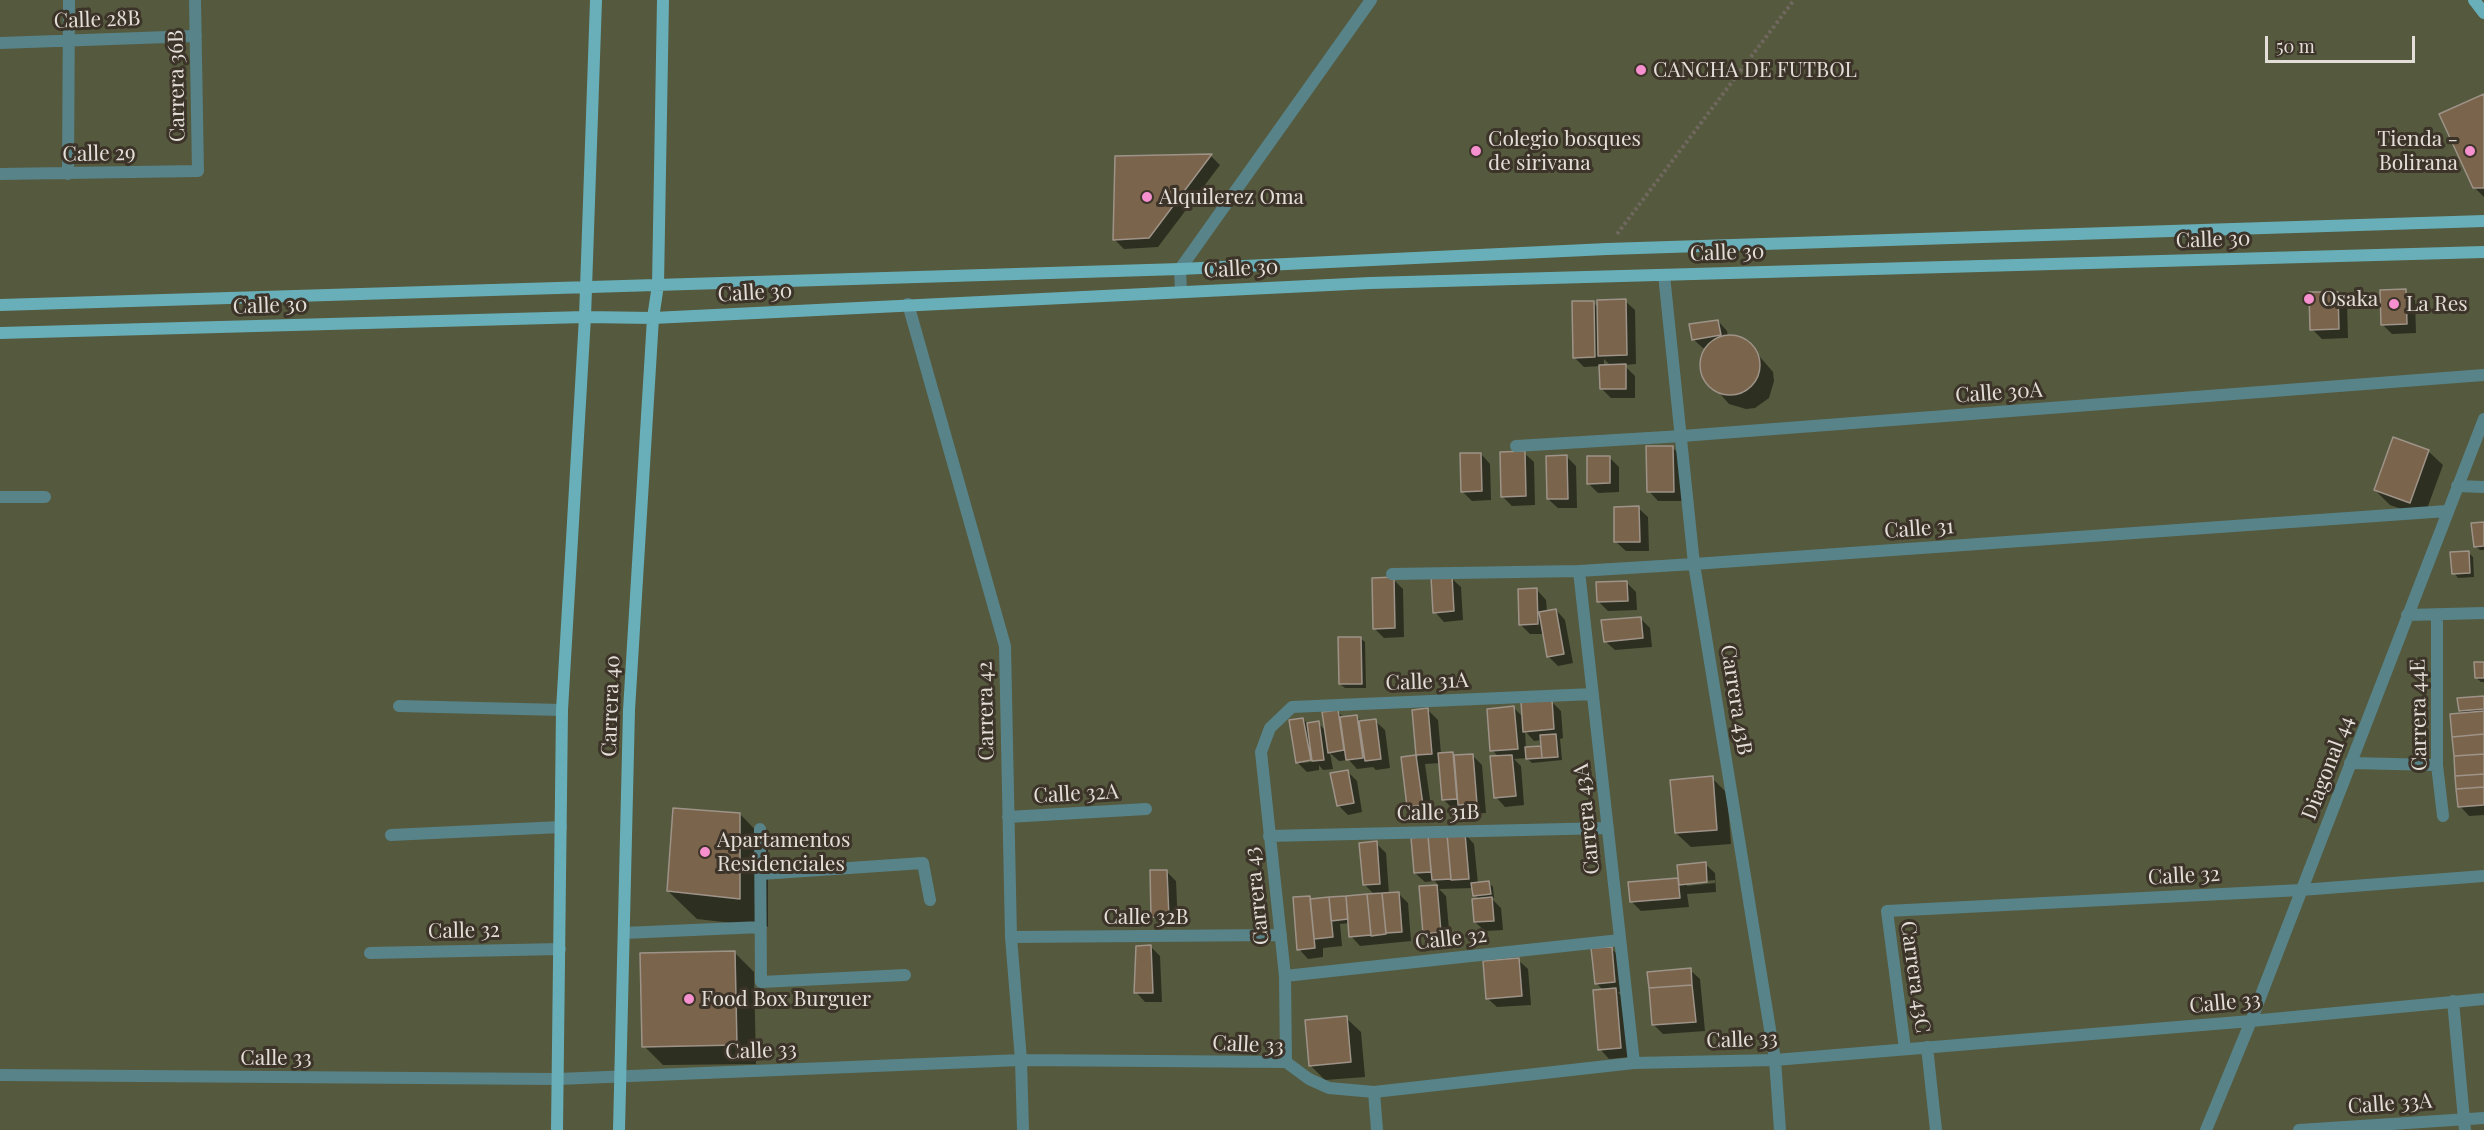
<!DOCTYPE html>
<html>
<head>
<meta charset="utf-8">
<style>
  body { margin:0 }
  #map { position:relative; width:2484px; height:1130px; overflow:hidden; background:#3c3329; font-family:"Playfair Display",serif }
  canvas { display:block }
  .scale { position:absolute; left:2265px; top:36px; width:150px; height:27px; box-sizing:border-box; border:3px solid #e4ded8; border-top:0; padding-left:8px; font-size:18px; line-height:21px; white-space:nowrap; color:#e4ded8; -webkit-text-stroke:4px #3c3329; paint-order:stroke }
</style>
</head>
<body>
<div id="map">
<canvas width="2484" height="1130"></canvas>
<div class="scale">50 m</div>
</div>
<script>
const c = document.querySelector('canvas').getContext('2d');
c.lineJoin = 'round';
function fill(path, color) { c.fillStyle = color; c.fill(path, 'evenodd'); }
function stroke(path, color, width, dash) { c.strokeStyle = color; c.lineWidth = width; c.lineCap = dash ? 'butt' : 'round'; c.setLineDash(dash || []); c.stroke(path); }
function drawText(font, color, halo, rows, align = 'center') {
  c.font = font + ' "Playfair Display",serif'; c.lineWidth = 6; c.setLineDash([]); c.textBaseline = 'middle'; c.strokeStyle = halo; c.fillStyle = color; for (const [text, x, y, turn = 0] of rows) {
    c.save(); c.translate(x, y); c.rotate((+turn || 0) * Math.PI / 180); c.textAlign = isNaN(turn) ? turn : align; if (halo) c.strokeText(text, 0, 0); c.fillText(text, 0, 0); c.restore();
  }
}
fill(new Path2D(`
  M0 0H2484V1130H0Z`), '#55593d');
fill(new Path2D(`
  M2484 96V197L2474 187Z
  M1211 156 1220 165 1158 247 1124 249 1115 240 1117 158Z
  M2405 291 2415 300 2416 333 2392 334 2382 324Z
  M2337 293 2347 303 2348 338 2322 339 2312 329Z
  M1625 301 1635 310 1636 364 1624 365 1635 376V398H1611L1601 388V366L1584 367 1574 357 1593 302 1598 308ZM1604 359 1611 366H1604Z
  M1718 321 1727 331 1728 337 1747 342 1773 372 1774 381 1769 398 1755 408 1746 409 1729 404 1703 374 1701 366 1707 348H1703L1693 339Z
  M1673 448 1682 457 1683 501H1658L1649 491Z
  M2428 451 2443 465 2424 517 2390 505 2375 490Z
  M1524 453 1534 462 1535 505 1512 506 1502 496Z
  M1481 454 1490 464 1491 500 1472 501 1462 491Z
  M1567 457 1576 466 1577 508H1558L1548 499Z
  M1609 457 1619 467V492L1598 493 1588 483Z
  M1638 508 1648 517 1649 551H1626L1616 542Z
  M2484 524V550H2480L2475 546Z
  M2468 552 2473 557 2474 577 2458 578 2454 573Z
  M1451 578 1461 587 1463 620 1444 622 1435 612Z
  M1393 579 1403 589 1404 637 1384 638 1374 628Z
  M1626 582 1636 592 1637 610 1608 611 1598 601Z
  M1537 590 1546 600 1547 612 1556 610 1565 620 1573 663 1558 666 1548 656 1544 634H1530L1520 624Z
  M1641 619 1650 628 1652 647 1615 650 1605 641Z
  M1360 638 1365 642 1366 688H1345L1340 684Z
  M2484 663V682H2481L2476 677Z
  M2484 697V815L2469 816 2460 806 2463 714 2460 711Z
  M1551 701 1561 711 1563 738 1560 739 1562 760 1532 763 1527 758 1514 759 1521 766 1524 805 1505 807 1496 797 1499 757 1492 750 1514 708 1524 718ZM1525 731 1534 741 1542 740 1543 747 1526 748Z
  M1428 710 1438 720 1441 754 1453 753 1456 757 1472 755 1482 765 1486 813 1469 814 1464 808 1453 809 1444 800 1441 763 1425 764 1432 814 1418 816 1409 806 1403 758 1418 757 1414 711Z
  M1337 711 1344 718 1356 716 1362 722 1375 721 1385 730 1390 768 1376 770 1373 767 1357 769 1349 760 1339 761 1330 753 1333 769 1323 770 1319 765V770L1307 772 1297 762 1303 719 1308 724 1318 723 1326 731ZM1318 758V761L1303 763V760Z
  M1347 771 1357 781 1362 812 1348 815 1338 805Z
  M1712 778 1727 793 1731 844 1691 847 1676 833Z
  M740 814 768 843V927L697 919 668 891Z
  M1465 834 1474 844 1478 884 1489 883 1493 887 1494 898H1491L1501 908 1503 930 1485 931 1475 922 1479 899 1474 895 1473 888 1439 889 1446 896 1450 941 1434 942 1424 933 1420 888 1439 886 1435 881 1425 882 1415 873 1412 839Z
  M1376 843 1386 853 1389 894 1398 893 1408 903 1411 941 1360 946 1351 936 1350 923 1340 924 1342 946 1323 948V957L1308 959 1299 949 1294 898 1329 899 1375 895 1365 885Z
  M1705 864 1715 873 1716 892 1687 894 1689 907 1641 911 1631 901 1630 884 1680 879ZM1715 880V883L1687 886V883Z
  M1166 871 1176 881 1178 927 1162 926 1153 916Z
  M1151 947 1160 956 1162 1002H1145L1136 992Z
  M1611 948 1621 958 1624 991 1618 992 1625 1000 1630 1057 1609 1059 1600 1049 1604 991 1596 983Z
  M735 953 754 972 756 1064 663 1065 644 1046Z
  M1518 960 1528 969 1531 1005 1497 1007 1487 998Z
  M1690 970 1700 979 1705 1031 1663 1034 1653 1024Z
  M1346 1018 1361 1032 1365 1077 1325 1080 1310 1065Z`), '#0007');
const building = new Path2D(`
  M2484 94V188H2473L2439 114Z
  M1212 154 1149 238 1113 240 1115 156Z
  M2406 289 2407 324 2381 325 2380 290Z
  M2309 292H2338L2339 329 2310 330Z
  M1626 299 1627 355 1598 356 1597 300Z
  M1572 301H1594L1595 357 1573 358Z
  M1718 320 1721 335 1692 340 1689 324Z
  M1700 365a30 30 0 1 1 60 0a30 30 0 1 1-60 0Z
  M1626 364V389H1600L1599 365Z
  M2393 437 2429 450 2410 503 2374 490Z
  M1646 446H1673L1674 492H1647Z
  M1525 451 1526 496 1501 497 1500 452Z
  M1460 453H1481L1482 491 1461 492Z
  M1567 455 1568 499H1547L1546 456Z
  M1587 456H1610V483L1587 484Z
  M1639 506 1640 542H1614V507Z
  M2484 522V546L2474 547 2471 523Z
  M2469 551 2470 573 2452 574 2450 552Z
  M1452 576 1454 611 1433 613 1431 577Z
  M1394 577 1395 628 1373 629 1372 578Z
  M1627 581 1628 601 1597 602 1596 582Z
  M1537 588 1538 624 1519 625 1518 589Z
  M1556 609 1564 654 1547 657 1539 612Z
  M1641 617 1643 638 1604 642 1601 620Z
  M1338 637H1361L1362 684H1339Z
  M2474 662H2484V678H2475Z
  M2484 696V709L2459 711 2457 698Z
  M1552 700 1554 729 1523 732 1521 702Z
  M1514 706 1518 749 1490 751 1487 709Z
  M1428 708 1432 754 1416 755 1412 710Z
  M1338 710 1344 750 1328 753 1322 712Z
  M2484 711V734L2452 737 2450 714Z
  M1357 715 1363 758 1346 760 1340 717Z
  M1303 718 1311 760 1296 763 1289 720Z
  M1376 719 1381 759 1365 761 1359 721Z
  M1319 721 1324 760 1312 761 1307 723Z
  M1556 734 1558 757 1542 758 1540 735Z
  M2484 734V754L2454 756 2452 737Z
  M1541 746 1542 758 1526 759 1525 747Z
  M1453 752 1457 799 1442 800 1438 753Z
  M1473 754 1477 804 1458 805 1454 755Z
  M2484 754V774L2455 776 2454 756Z
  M1416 755 1423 805 1407 807 1401 757Z
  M1512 755 1516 796 1494 798 1490 756Z
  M1348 770 1354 803 1337 806 1330 773Z
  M2484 774V787L2456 789 2455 776Z
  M1713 776 1717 830 1675 833 1670 780Z
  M2484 787V805L2458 807 2456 789Z
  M673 808 740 813V899L667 891Z
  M1465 833 1469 879 1451 880 1447 834Z
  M1447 834 1451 879 1432 880 1428 836Z
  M1428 836 1431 872 1414 873 1411 838Z
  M1377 841 1380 884 1363 885 1359 843Z
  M1706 862 1707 882 1679 885 1677 865Z
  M1150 870H1167L1169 918 1151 917Z
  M1678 878 1680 898 1630 902 1628 882Z
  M1489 881 1491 894 1473 896 1471 883Z
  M1437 885 1441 932 1423 934 1419 886Z
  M1399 892 1402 932 1386 933 1382 893Z
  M1382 893 1386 934 1371 936 1367 894Z
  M1367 894 1371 935 1349 937 1346 896Z
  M1310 896 1315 948 1297 950 1293 897Z
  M1346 896 1348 919 1331 921 1329 897Z
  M1329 897 1333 937 1314 939 1310 899Z
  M1492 897 1494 921 1474 922 1472 899Z
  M1151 945 1153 993H1134L1136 946Z
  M1612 947 1615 982 1595 984 1591 948Z
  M735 951 737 1045 642 1047 640 953Z
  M1519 958 1522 996 1486 999 1483 961Z
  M1691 968 1692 985 1649 988 1647 972Z
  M1692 985 1696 1022 1652 1025 1649 988Z
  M1616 988 1621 1048 1598 1050 1593 990Z
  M1347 1016 1351 1062 1309 1066 1305 1020Z`);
fill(building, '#7a644b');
stroke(building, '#9e9388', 1.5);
stroke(new Path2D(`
  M1617 234 1794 0`), '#70685f', 4, [3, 3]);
stroke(new Path2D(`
  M0 43 196 36
  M0 174 198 171 195 0
  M68 174 69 0
  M1664 275 1694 564 1775 1060 1780 1130
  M1181 292 1180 269 1371 0
  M908 304 1005 646 1011 937 1021 1060 1023 1130
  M1516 446 1682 436 2484 375
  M2457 486 2484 487
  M0 497H45
  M1579 571 1634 1063
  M1392 574 1579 571 1694 564 2447 511
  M2437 614V765L2443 816
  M2407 615 2484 613
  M399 706 562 710
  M2350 763 2437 765
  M1008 817 1146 809
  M760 829 761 982 905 975
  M391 835 561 827
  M1269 836 1608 828
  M761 874 923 863 930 900
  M624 933 761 927
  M1011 937 1281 935
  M370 953 560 949
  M1285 976 1620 940
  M2453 1001 2465 1130
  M1927 1047 1936 1130
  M1905 1049 1887 911 2301 890 2484 876
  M1286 1062 1285 976 1261 752 1270 728 1292 707 1593 694
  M0 1075 558 1079 1021 1060 1286 1062 1309 1079 1329 1088 1374 1092 1634 1063 1775 1060 2251 1021 2484 999
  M1374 1092 1377 1130
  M2206 1130 2251 1021 2484 419
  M2299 1130 2484 1118`), '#588389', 12);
stroke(new Path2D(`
  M2474 0 2484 13
  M0 305 1180 269 1607 249 2484 221
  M0 333 585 317 653 318 1370 283 2484 252
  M557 1130 562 710 585 317 596 0
  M619 1130 629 710 653 318 658 285 663 0`), '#69afb9', 12);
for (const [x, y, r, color] of [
  [1641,70,6,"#f790cf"],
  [1476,151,6,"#f790cf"],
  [2470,151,6,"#f790cf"],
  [1147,197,6,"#f790cf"],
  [2309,299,6,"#f790cf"],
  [2394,304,6,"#f790cf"],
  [705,852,6,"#f790cf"],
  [689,999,6,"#f790cf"]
]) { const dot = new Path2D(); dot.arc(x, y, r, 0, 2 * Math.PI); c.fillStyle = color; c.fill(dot); stroke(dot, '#3c3329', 2); }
drawText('21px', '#e4ded8', '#3c3329', [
  ["Calle 28B",97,20,-2],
  ["Carrera 36B",177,86,-91],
  ["Calle 29",99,154,-1],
  ["Calle 30",2213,240,-2],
  ["Calle 30",1727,253,-2],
  ["Calle 30",1241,269,-3],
  ["Calle 30",755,293,-3],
  ["Calle 30",270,306,-2],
  ["Calle 30A",1999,393,-4],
  ["Calle 31",1919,529,-4],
  ["Calle 31A",1427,682,-2],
  ["Carrera 43B",1736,700,81],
  ["Carrera 40",611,706,-88],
  ["Carrera 42",986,711,-91],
  ["Carrera 44E",2419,715,-91],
  ["Diagonal 44",2328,768,-69],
  ["Calle 32A",1076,794,-3],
  ["Calle 31B",1438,813,-1],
  ["Carrera 43A",1587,819,-96],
  ["Calle 32",2184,876,-3],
  ["Carrera 43",1257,896,-96],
  ["Calle 32B",1146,917],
  ["Calle 32",464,931,-1],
  ["Calle 32",1451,939,-6],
  ["Carrera 43C",1915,977,82],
  ["Calle 33",2225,1003,-5],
  ["Calle 33",1742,1040,-2],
  ["Calle 33",1248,1045,3],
  ["Calle 33",761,1051,-2],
  ["Calle 33",276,1058],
  ["Calle 33A",2390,1104,-4]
]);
drawText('21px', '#e4ded8', '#3c3329', [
  ["CANCHA DE FUTBOL",1653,70],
  ["Colegio bosques",1488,139],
  ["de sirivana",1488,163],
  ["Tienda -",2458,139,"right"],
  ["Bolirana",2458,163,"right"],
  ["Alquilerez Oma",1159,197],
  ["Osaka",2321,299],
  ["La Res",2406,304],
  ["Apartamentos",717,840],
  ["Residenciales",717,864],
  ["Food Box Burguer",701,999]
], 'left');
</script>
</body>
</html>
